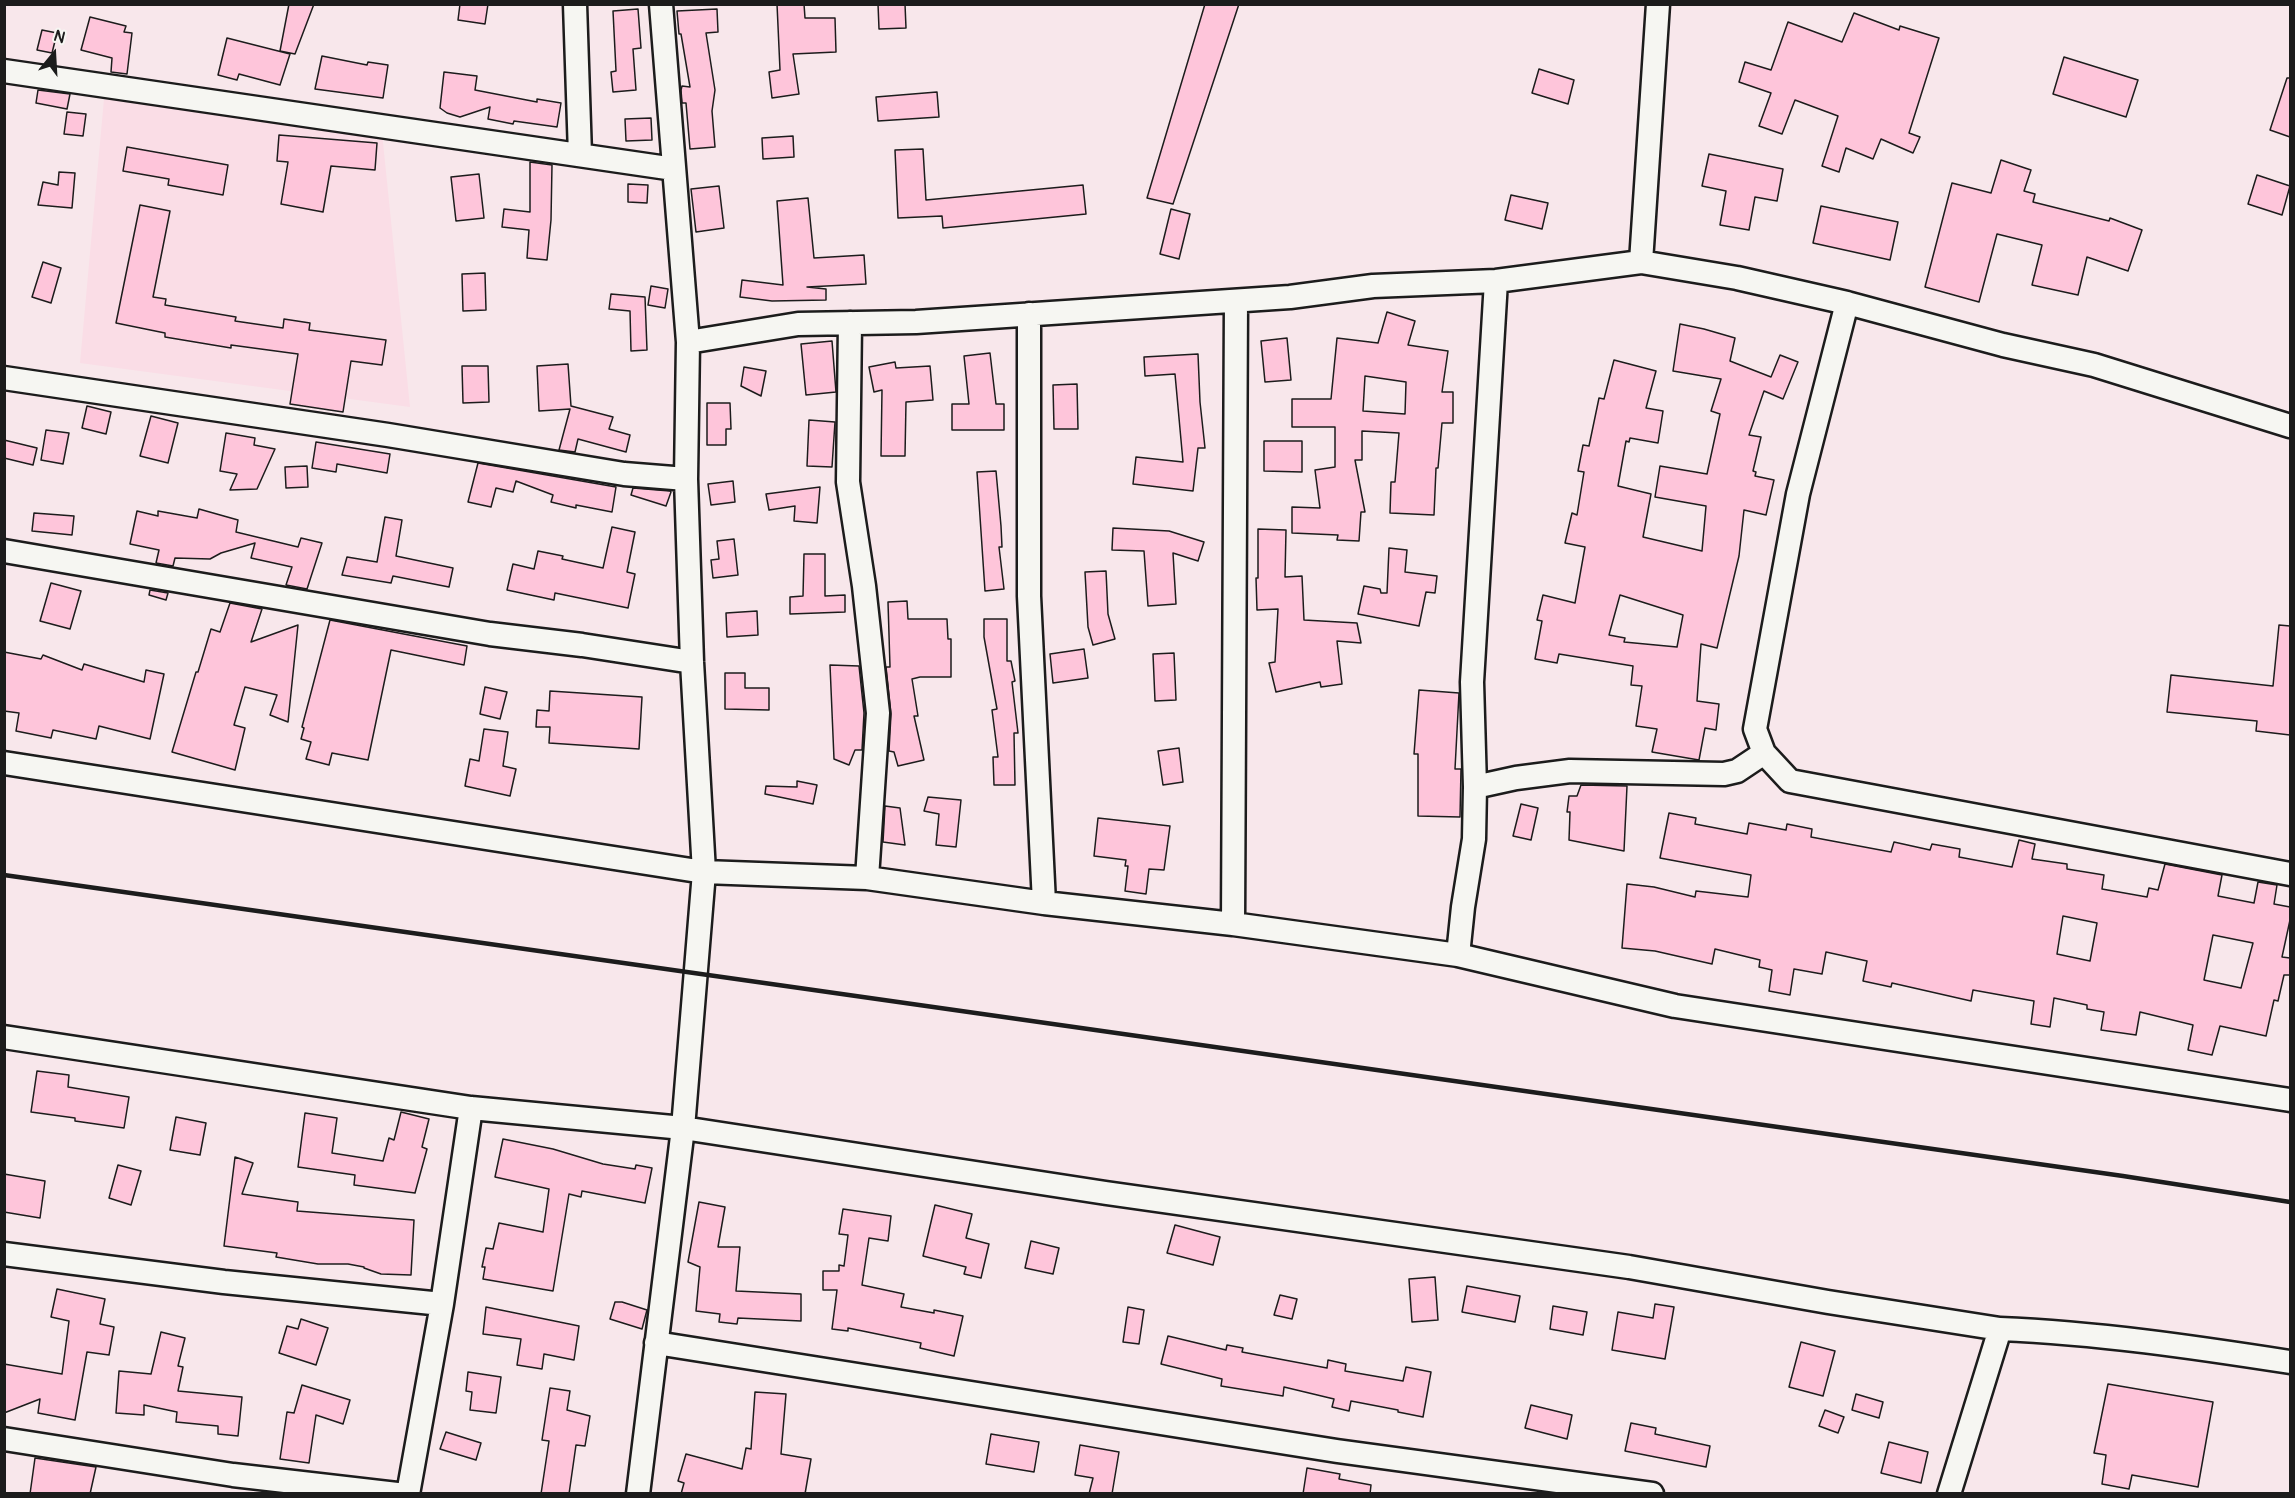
<!DOCTYPE html>
<html>
<head>
<meta charset="utf-8">
<style>
  body { margin:0 }
  #map { position:relative; width:2295px; height:1498px; overflow:hidden; background:#f8e7eb; font-family:Pangolin,sans-serif }
  canvas { display:block }
  .frame { position:absolute; inset:0; border:6px solid #1c1c1c; pointer-events:none }
  .north { position:absolute; left:24px; top:24px; width:60px; height:60px; -webkit-text-stroke:4px #f6f6f2; paint-order:stroke; rotate:18deg; font-size:16px; font-weight:700; line-height:24px; text-align:center; color:#1c1c1c }
  .north::after { content:''; display:block; margin:auto; width:21px; height:27px; background:#1c1c1c; clip-path:polygon(50% 0,100% 100%,50% 72%,0 100%) }
</style>
</head>
<body>
<div id="map">
<canvas width="2295" height="1498"></canvas>
<div class="frame"></div>
<div class="north">N</div>
</div>
<script>
const c = document.querySelector('canvas').getContext('2d');
c.lineJoin = 'round';
function fill(path, color) { c.fillStyle = color; c.fill(path, 'evenodd'); }
function stroke(path, color, width, dash) { c.strokeStyle = color; c.lineWidth = width; c.lineCap = dash ? 'butt' : 'round'; c.setLineDash(dash || []); c.stroke(path); }
fill(new Path2D(`
  M106 77 380 113 410 407 80 363Z`), '#fadde6');
const building = new Path2D(`
  M289 4H314L295 54 280 51Z
  M460 4H488L485 24 458 20Z
  M777 4H804L805 18H835L836 52 793 54 799 94 772 98 769 72 780 70Z
  M878 4H905L906 28 879 29Z
  M1205 4H1239L1173 204 1147 198Z
  M638 9 641 48 633 49 636 90 613 92 611 72 616 71 613 11Z
  M717 9 718 32 706 33 715 90 712 111 715 147 690 149 686 103H682L681 90 682 86 690 87 681 34H679L677 11Z
  M1854 13 1899 30 1900 26 1939 38 1909 133 1920 137 1913 153 1881 139 1873 159 1846 148 1839 172 1822 166 1838 116 1795 100 1782 134 1759 126 1771 93 1739 82 1745 62 1771 70 1788 22 1842 42Z
  M90 17 126 26 124 32 132 33 127 74 111 72 112 58 81 50Z
  M42 30 57 33 52 53 37 50Z
  M227 38 290 54 280 85 239 74 237 80 218 75Z
  M322 56 367 65 368 62 388 65 383 98 315 89Z
  M2064 57 2138 80 2126 117 2053 94Z
  M1539 69 1574 80 1568 104 1532 93Z
  M444 72 477 76 475 90 537 102V99L561 103 557 127 514 121 513 124 488 119 490 107 460 117 447 113 440 108Z
  M2287 78H2290V137L2270 130Z
  M38 90 70 94 67 109 36 103Z
  M937 92 939 117 878 121 876 97Z
  M67 112 86 114 83 136 64 134Z
  M651 118 652 140 626 141 625 119Z
  M279 135 377 143 375 170 331 166 323 212 281 204 288 162 277 161Z
  M793 136 794 157 763 159 762 138Z
  M127 147 228 165 223 195 168 185 169 179 123 171Z
  M923 149 926 200 1083 185 1086 214 943 228 942 216 898 218 895 150Z
  M1709 154 1783 169 1777 201 1755 197 1749 230 1720 225 1726 191 1702 186Z
  M2001 160 2031 170 2024 191 2035 194 2033 202 2109 221 2110 218 2142 230 2128 271 2087 257 2078 295 2032 285 2042 245 1997 234 1979 302 1925 287 1952 183 1991 193Z
  M530 162 552 165 551 220 547 260 527 258 529 230 502 227 504 209 530 212Z
  M59 172 75 173 72 208 38 205 43 182 58 185Z
  M479 174 484 218 456 221 451 177Z
  M2257 175 2290 186 2282 215 2248 204Z
  M628 184 648 185 647 203 628 202Z
  M719 186 724 228 696 232 691 189Z
  M1511 195 1548 203 1542 229 1505 220Z
  M808 198 814 258 864 255 866 284 807 287 826 289V300L772 301 740 297 742 280 783 285 777 201Z
  M140 205 170 211 153 297 166 299 165 305 236 317 235 321 283 328 284 319 310 323 309 330 386 340 382 365 351 361 343 412 290 404 298 354 231 345V348L165 337V333L116 323Z
  M1821 206 1898 222 1890 260 1813 243Z
  M1171 209 1190 214 1179 259 1160 254Z
  M43 262 61 268 51 303 32 297Z
  M485 273 486 310 463 311 462 274Z
  M651 286 668 289 665 308 648 305Z
  M611 294 645 297 647 350 631 351 630 311 609 309Z
  M1387 312 1415 321 1408 345 1448 351 1442 392H1453V423H1442L1438 468H1436L1434 515 1390 513 1391 482H1395L1399 433 1362 431V460H1355L1365 512H1361L1359 541 1337 540 1338 535 1292 533V507L1320 508 1315 470 1335 467V427H1292V399H1331L1337 338 1378 343ZM1365 376 1406 382 1405 414 1363 411Z
  M1680 324 1704 329 1735 338 1730 361 1771 377 1780 355 1798 362 1783 399 1764 391 1749 435 1761 437 1753 471 1756 472 1755 476 1774 480 1766 515 1744 510 1739 556 1717 648 1701 644 1697 701 1719 704 1716 730 1705 728 1699 760 1652 752 1657 729 1636 726 1642 686 1631 685 1633 666 1559 654 1557 663 1535 659 1542 621 1537 620 1543 595 1575 603 1585 547 1565 543 1572 513 1577 515 1584 472 1578 471 1583 445 1589 446 1599 398 1604 399 1614 360 1656 371 1646 408 1663 411 1658 443 1630 438 1629 442 1626 441 1618 486 1651 494 1643 537 1702 551 1706 506 1655 497 1660 466 1707 474 1720 414 1711 411 1721 379 1673 371ZM1620 595 1683 615 1677 647 1624 642 1625 638 1609 635Z
  M1287 338 1291 380 1265 382 1261 341Z
  M832 341 836 392 806 395 801 344Z
  M990 353 996 404H1004V430H952V404H969L964 356Z
  M1198 354 1200 402 1205 448H1198L1193 491 1133 484 1136 457 1183 462 1175 374 1145 376 1144 357Z
  M895 362 896 368 930 366 933 400 906 402 905 456H881L882 390 874 392 869 367Z
  M568 364 571 406 613 417 609 429 630 435 626 452 578 439 575 452 559 450 570 409 539 411 537 366Z
  M462 366H488L489 402 463 403Z
  M744 367 766 371 761 396 741 386Z
  M1077 384 1078 429H1054L1053 385Z
  M707 403H730L731 429H726V445H707Z
  M87 406 111 412 106 434 82 428Z
  M151 416 178 423 168 463 140 456Z
  M809 420 835 422 832 467 807 466Z
  M46 430 69 433 63 464 41 460Z
  M226 433 255 438 254 445 275 449 257 489 230 490 237 474 220 471Z
  M4 440 37 448 33 465 4 458Z
  M1264 441H1302V472L1264 471Z
  M316 442 390 454 387 473 337 464 336 472 312 468Z
  M478 463 616 487 612 512 576 505V508L551 502 553 495 516 481 513 492 496 488 491 507 468 502Z
  M307 466 308 487 286 488 285 467Z
  M996 471 1001 526 1002 547H999L1004 589 985 591 977 472Z
  M733 481 735 502 711 505 708 484Z
  M820 487 817 523 794 521 795 506 769 510 766 494Z
  M633 488 670 491 671 492 666 506 631 495Z
  M199 509 238 520 236 532 298 547 301 538 322 543 307 589 286 585 292 567 251 558 255 543 221 553 210 559 175 558 173 566 156 563 159 550 130 544 137 511 158 516V511L197 518Z
  M34 513 74 516 72 535 32 531Z
  M385 517 402 520 396 556 453 568 449 587 393 576 391 583 342 575 347 557 377 562Z
  M612 527 635 532 627 572 635 574 628 608 555 593 554 600 507 590 513 564 534 569 538 551 563 556 562 559 603 568Z
  M1113 528 1169 531 1204 542 1198 561 1173 553 1176 604 1148 606 1144 551 1112 550Z
  M1258 529 1286 530 1285 577 1302 576 1304 620 1357 623 1361 643 1337 641 1342 684 1321 687 1320 682 1276 692 1269 663 1275 662 1278 609 1257 610 1256 578H1258Z
  M734 539 738 575 713 578 711 560 719 559 717 541Z
  M1389 548 1407 550 1405 572 1437 576 1435 593 1426 592 1419 626 1358 614 1364 586 1380 589 1381 593H1387Z
  M804 554H825V596L845 595V612L790 614V597L803 596Z
  M1106 571 1108 614 1115 639 1093 645 1088 627 1085 572Z
  M51 583 81 591 70 629 40 621Z
  M150 590 168 593 166 600 149 595Z
  M907 601 908 619H947L948 639H951V677H920L912 679 918 716H914L924 760 898 766 894 752 889 751 891 714 886 667H890L888 602Z
  M230 603 262 609 251 642 298 625 288 722 270 715 277 695 245 687 234 725 245 728 235 770 172 752 196 672H198L211 629 220 632Z
  M757 611 758 635 727 637 726 613Z
  M984 619H1007V661H1011L1015 681 1012 682 1018 733H1014L1015 785H994L993 757H998L992 710 997 709 984 637Z
  M330 620 467 646 464 665 391 650 368 760 332 753 329 765 306 759 311 742 301 739 304 728 302 727Z
  M2279 625 2290 626V735L2256 731 2257 721 2167 712 2171 675 2273 686Z
  M1084 649 1088 678 1053 683 1050 654Z
  M4 652 41 659 43 655 82 670 84 664 144 682 146 670 164 674 150 739 99 726 96 739 53 730 51 738 16 731 19 713 4 711Z
  M1174 653 1176 700 1155 701 1153 654Z
  M830 665 859 666 864 713 862 750H855L849 765 834 759Z
  M725 673H745V688H769V710L725 709Z
  M485 687 507 692 500 719 480 714Z
  M1419 690 1459 693 1455 769H1461L1460 817 1418 816V754H1414Z
  M550 691 642 697 639 749 549 743 550 727H536L537 710 549 711Z
  M484 729 508 732 503 766 516 769 510 796 465 786 470 759 479 761Z
  M1179 748 1183 782 1163 785 1158 751Z
  M797 781 817 785 813 804 765 794 766 786 797 787Z
  M1581 785 1627 786 1624 851 1569 840 1570 812H1567L1569 796H1577Z
  M928 797 961 800 956 847 936 845 939 814 924 811Z
  M1521 804 1538 808 1531 840 1513 836Z
  M885 806 900 808 905 845 883 842Z
  M1669 813 1696 818 1695 824 1747 834 1749 823 1786 830 1787 824 1812 829 1811 837 1891 852 1894 842 1930 850 1932 844 1960 849 1959 857 2012 867 2019 840 2035 844 2032 859 2067 864V869L2104 875 2102 889 2147 897 2149 888 2158 890 2165 864 2222 875 2218 896 2254 903 2258 882 2277 885 2274 904 2290 907V920L2282 957 2290 958V975H2284L2278 1001 2274 1000 2266 1036 2220 1026 2212 1055 2188 1050 2193 1025 2140 1012 2136 1035 2101 1030 2104 1012 2087 1009V1005L2054 998 2050 1027 2031 1024 2034 1001 1973 990 1971 1001 1892 983 1891 987 1863 981 1867 961 1826 952 1822 974 1794 969 1790 995 1769 991 1772 970 1759 967 1760 960 1715 949 1712 964 1655 951 1622 948 1627 884 1654 887 1695 897 1696 891 1748 897 1751 875 1660 858ZM2063 916 2097 923 2090 961 2057 954ZM2213 935 2253 943 2241 988 2204 980Z
  M1098 818 1170 826 1164 870 1149 869 1146 894 1125 891 1128 866H1125L1126 860 1094 856Z
  M37 1071 69 1075 68 1087 129 1097 124 1128 75 1121V1118L31 1112Z
  M401 1112 429 1119 422 1147 427 1149 415 1193 354 1185 355 1175 298 1167 305 1113 337 1118 332 1153 383 1161 389 1138 394 1140Z
  M176 1117 206 1123 200 1155 170 1150Z
  M503 1139 553 1149 603 1164 635 1169 636 1165 652 1168 645 1203 582 1191 581 1197 569 1194 553 1291 483 1279 485 1267H482L486 1248 493 1249 499 1223 543 1232 549 1189 495 1177Z
  M235 1157 253 1163 242 1194 298 1202 297 1211 414 1220 411 1275 381 1274 364 1268V1267L348 1264H318L276 1257 277 1253 224 1246Z
  M118 1165 141 1171 131 1205 109 1198Z
  M4 1174 45 1181 40 1218 4 1212Z
  M699 1202 725 1207 718 1247H740L736 1291 801 1294V1321L738 1318 737 1324 719 1322 720 1314 696 1311 700 1267 688 1262Z
  M935 1205 972 1214 966 1238 989 1244 981 1278 964 1274 966 1267 923 1256Z
  M843 1209 891 1216 888 1241 869 1238 862 1285 904 1294 901 1307 934 1313V1310L963 1316 954 1356 920 1348 921 1343 848 1328V1331L832 1329 837 1290H823V1271H839V1265L844 1266 848 1235 839 1234Z
  M1175 1225 1220 1237 1213 1265 1167 1253Z
  M1031 1241 1059 1248 1053 1274 1025 1268Z
  M1435 1277 1438 1320 1412 1322 1409 1279Z
  M1467 1286 1520 1296 1515 1322 1462 1312Z
  M57 1289 105 1299 100 1324 114 1327 109 1355 87 1352 75 1420 38 1413 40 1399 4 1413V1364L62 1374 69 1321 51 1317Z
  M1280 1295 1297 1299 1292 1319 1274 1315Z
  M615 1302H622L647 1310 642 1329 610 1319Z
  M1655 1304 1674 1307 1665 1359 1612 1350 1618 1312 1653 1318Z
  M1553 1306 1587 1312 1583 1335 1550 1329Z
  M486 1307 579 1326 574 1360 544 1354 542 1369 517 1365 521 1339 483 1334Z
  M1128 1307 1144 1310 1139 1344 1123 1342Z
  M301 1319 328 1328 316 1365 279 1353 287 1326 298 1329Z
  M161 1332 185 1338 178 1366 183 1367 178 1391 242 1397 238 1436 218 1434V1426L176 1422 177 1412 144 1405V1415L116 1413 119 1371 151 1374Z
  M1168 1336 1226 1350 1227 1345 1243 1348 1242 1352 1327 1368 1328 1360 1346 1364 1345 1371 1403 1381 1406 1367 1431 1372 1423 1417 1398 1412V1410L1351 1401 1349 1411 1332 1407 1334 1399 1284 1387 1283 1396 1221 1386 1222 1379 1161 1364Z
  M1801 1342 1835 1351 1823 1396 1789 1387Z
  M468 1372 501 1377 496 1413 470 1410 472 1392 466 1391Z
  M2108 1384 2213 1402 2198 1487 2132 1475 2129 1489 2102 1484 2106 1455 2094 1453Z
  M302 1385 350 1400 343 1424 316 1415 309 1463 280 1459 287 1412 294 1413Z
  M550 1388 570 1391 567 1410 590 1416 585 1446 576 1445 569 1494H541L549 1441 542 1440Z
  M755 1392 786 1394 781 1454 811 1459 805 1494H681L684 1483 678 1481 686 1454 742 1469 746 1448 751 1449Z
  M1856 1394 1883 1402 1879 1418 1852 1410Z
  M1531 1405 1572 1415 1567 1439 1525 1428Z
  M1825 1410 1844 1417 1838 1433 1819 1426Z
  M1631 1423 1656 1428 1655 1434 1710 1446 1706 1467 1625 1451Z
  M446 1432 481 1443 476 1460 440 1449Z
  M991 1434 1039 1442 1034 1472 986 1464Z
  M1889 1442 1928 1452 1921 1483 1881 1473Z
  M1080 1445 1119 1452 1112 1494H1089L1093 1478 1075 1475Z
  M35 1458 96 1467 90 1494H30Z
  M1307 1468 1340 1474 1339 1479 1371 1485 1370 1494H1303Z`);
fill(building, '#fec5da');
stroke(building, '#1c1c1c', 1.5);
const minor = new Path2D(`
  M575 4 580 155
  M4 71 674 169
  M1641 262 1658 4
  M1847 303 1798 494 1755 729 1764 753 1790 781 2290 874
  M1029 314V596L1044 903
  M850 323 848 482 864 586 878 713 867 878
  M688 342 798 324 916 322 1290 297 1373 286 1496 281 1641 262 1737 278 1847 303 2003 345 2094 365 2290 426
  M4 378 388 435 624 474 686 479
  M4 551 490 634 582 645 692 662
  M4 763 704 872 867 878 1044 903 1233 924 1458 955 1675 1006 2290 1100
  M1475 787 1472 682 1496 281
  M1233 924 1236 301
  M1458 955 1463 907 1474 839 1475 787 1516 778 1570 771 1724 774 1737 771 1764 753
  M4 1037 471 1108 683 1128 1106 1193 1629 1267 1828 1302 2000 1329
  M4 1254 224 1282 442 1304
  M656 1343 1337 1451 1652 1494
  M4 1439 233 1475 397 1494
  M408 1494 442 1304 471 1108
  M638 1494 683 1128 704 872 692 662 686 479 688 342 661 4
  M1949 1494 2000 1329C2098 1333 2193 1347 2290 1362`);
stroke(minor, '#1c1c1c', 27);
stroke(minor, '#f6f6f2', 22);
stroke(new Path2D(`
  M4 875 2123 1176 2290 1202`), '#1c1c1c', 4.5);
</script>
</body>
</html>
